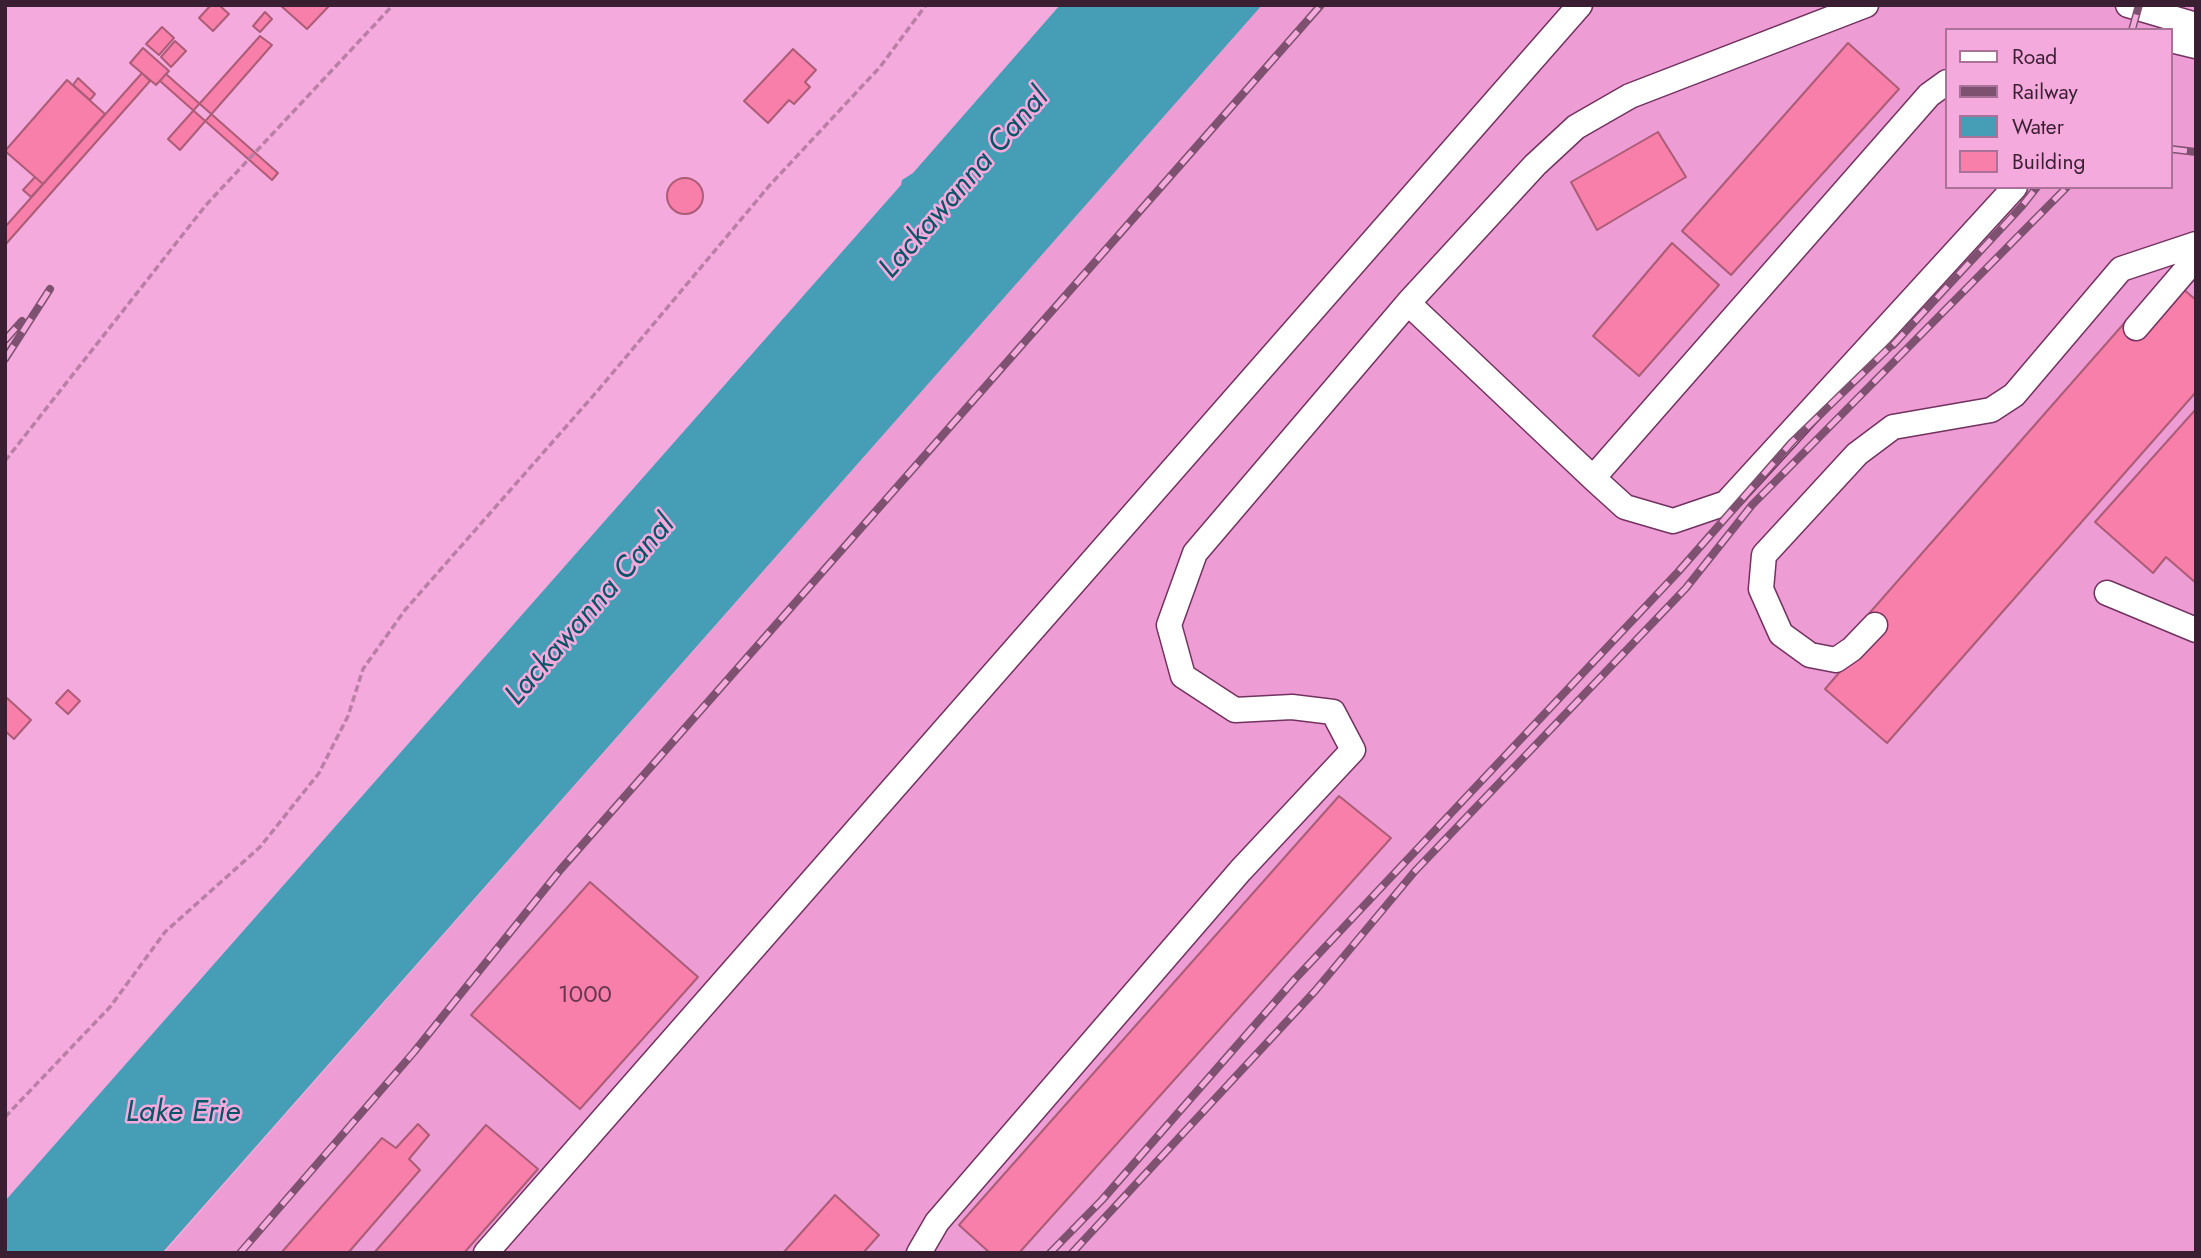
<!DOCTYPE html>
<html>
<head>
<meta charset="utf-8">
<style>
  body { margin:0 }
  #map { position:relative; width:2201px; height:1258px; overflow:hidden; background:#f4aadc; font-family:Jost,sans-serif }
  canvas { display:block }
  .frame { position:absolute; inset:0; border:7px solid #3a1e32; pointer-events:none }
  .legend { position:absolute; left:1945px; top:28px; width:228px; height:161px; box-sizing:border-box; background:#f4aadc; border:2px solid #aa7298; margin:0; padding:9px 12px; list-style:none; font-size:21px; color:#3a1e32 }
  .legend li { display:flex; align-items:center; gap:14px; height:35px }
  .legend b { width:35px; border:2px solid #aa7298 }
</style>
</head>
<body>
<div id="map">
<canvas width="2201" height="1258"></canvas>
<div class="frame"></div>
<ul class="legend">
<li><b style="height:9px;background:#fff"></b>Road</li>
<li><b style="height:9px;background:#7d516f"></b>Railway</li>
<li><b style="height:19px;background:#459eb6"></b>Water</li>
<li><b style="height:19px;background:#f77fa9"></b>Building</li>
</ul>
</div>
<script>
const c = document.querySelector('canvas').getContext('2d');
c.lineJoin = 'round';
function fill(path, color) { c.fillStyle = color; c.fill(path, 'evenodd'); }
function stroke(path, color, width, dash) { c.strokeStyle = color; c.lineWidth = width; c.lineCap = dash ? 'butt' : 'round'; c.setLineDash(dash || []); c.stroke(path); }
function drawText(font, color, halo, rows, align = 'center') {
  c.font = font + ' Jost,sans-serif'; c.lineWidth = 5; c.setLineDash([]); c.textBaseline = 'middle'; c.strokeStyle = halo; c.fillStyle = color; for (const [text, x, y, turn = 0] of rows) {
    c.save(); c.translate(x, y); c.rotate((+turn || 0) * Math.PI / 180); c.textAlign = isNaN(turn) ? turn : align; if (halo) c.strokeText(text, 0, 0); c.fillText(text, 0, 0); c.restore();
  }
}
fill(new Path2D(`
  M1261 5H2196V1253H164ZM1947 30H2171V187H1947Z`), '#ed9cd4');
fill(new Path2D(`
  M1060 5H1262L162 1253H5V1201L901 185 902 180 913 173Z`), '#459eb6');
const building = new Path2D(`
  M211 5H219L229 14 213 31 199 18Z
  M280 5H330L307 29Z
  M265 12 272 19 260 32 253 26Z
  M162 27 174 38 159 55 146 44Z
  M260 36 272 45 180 150 168 139Z
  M175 41 186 51 171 67 161 57Z
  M1848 43 1899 89 1731 275 1682 231Z
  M143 48 169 71 156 85 130 63Z
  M793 49 816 70 805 82 810 87 794 104 789 100 768 123 744 101Z
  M142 73 150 81 5 245V227Z
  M166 74 278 173 272 180 160 81Z
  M78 78 95 94 90 100 73 85Z
  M67 80 105 114 43 184 5 151Z
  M1658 132 1686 177 1597 230 1571 182Z
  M35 177 43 184 31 197 23 190Z
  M667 196a18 18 0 1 1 36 0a18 18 0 1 1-36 0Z
  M1672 243 1719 285 1639 376 1593 336Z
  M2182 288 2196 300V392L1887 743 1825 689 1878 628 1866 617 2127 320Z
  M2196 409V583L2166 557 2153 573 2095 522Z
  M68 690 80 701 68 714 56 703Z
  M7 698 31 720 14 739 5 731V701Z
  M1339 796 1391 838 1019 1253H990L959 1225Z
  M590 882 698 977 580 1109 471 1015Z
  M418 1124 429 1135 409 1159 420 1170 348 1253H281L382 1138 396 1148Z
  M486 1125 538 1169 464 1253H374Z
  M835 1195 879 1235 863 1253H783Z`);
fill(building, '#f77fa9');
stroke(building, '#ab5c77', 2);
const minor = new Path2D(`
  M2128 5 2196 25
  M2171 40 2196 46
  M1408 303 1535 165 1576 127 1630 96 1866 5
  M2136 328 2196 258
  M1593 478 1625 507 1673 521 1726 503 2015 187
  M2107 593 2196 630
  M1875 625 1852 649 1836 660 1810 655 1781 634 1761 589 1764 555 1857 454 1893 427 1991 410 2014 395 2121 269 2196 244
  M486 1253 1580 5
  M919 1253 937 1222 1240 871 1353 750 1333 712 1292 707 1235 710 1183 676 1169 625 1195 553 1408 303 1593 478 1929 95 1947 82`);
stroke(minor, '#723260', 27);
stroke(new Path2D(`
  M5 461 206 205 393 5
  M5 1117 110 1007 165 932 260 847 319 773 348 716 363 669 405 610 600 388 769 186 880 67 926 5`), '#ba7fa7', 3.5, [7, 3.5]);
stroke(minor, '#fff', 24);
const rail = new Path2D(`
  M2132 30 2139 5
  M2171 149 2196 152
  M5 340 22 321
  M1893 345 2022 206 2037 187
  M5 359 50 289
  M240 1253 414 1052 561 869 1321 5
  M1050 1253 1102 1200 1295 979 1678 572 1792 442 1898 339
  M1072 1253 1315 991 1415 871 1686 588 1752 505 2067 187`);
stroke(rail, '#7d516f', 8);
stroke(rail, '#f4aadc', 5, [16]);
drawText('24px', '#693650', null, [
  ["1000",585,996]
]);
drawText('italic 30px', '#075567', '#f4aadc', [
  ["Lackawanna Canal",965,184,-49],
  ["Lackawanna Canal",591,611,-49],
  ["Lake Erie",183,1114]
]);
</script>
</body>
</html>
